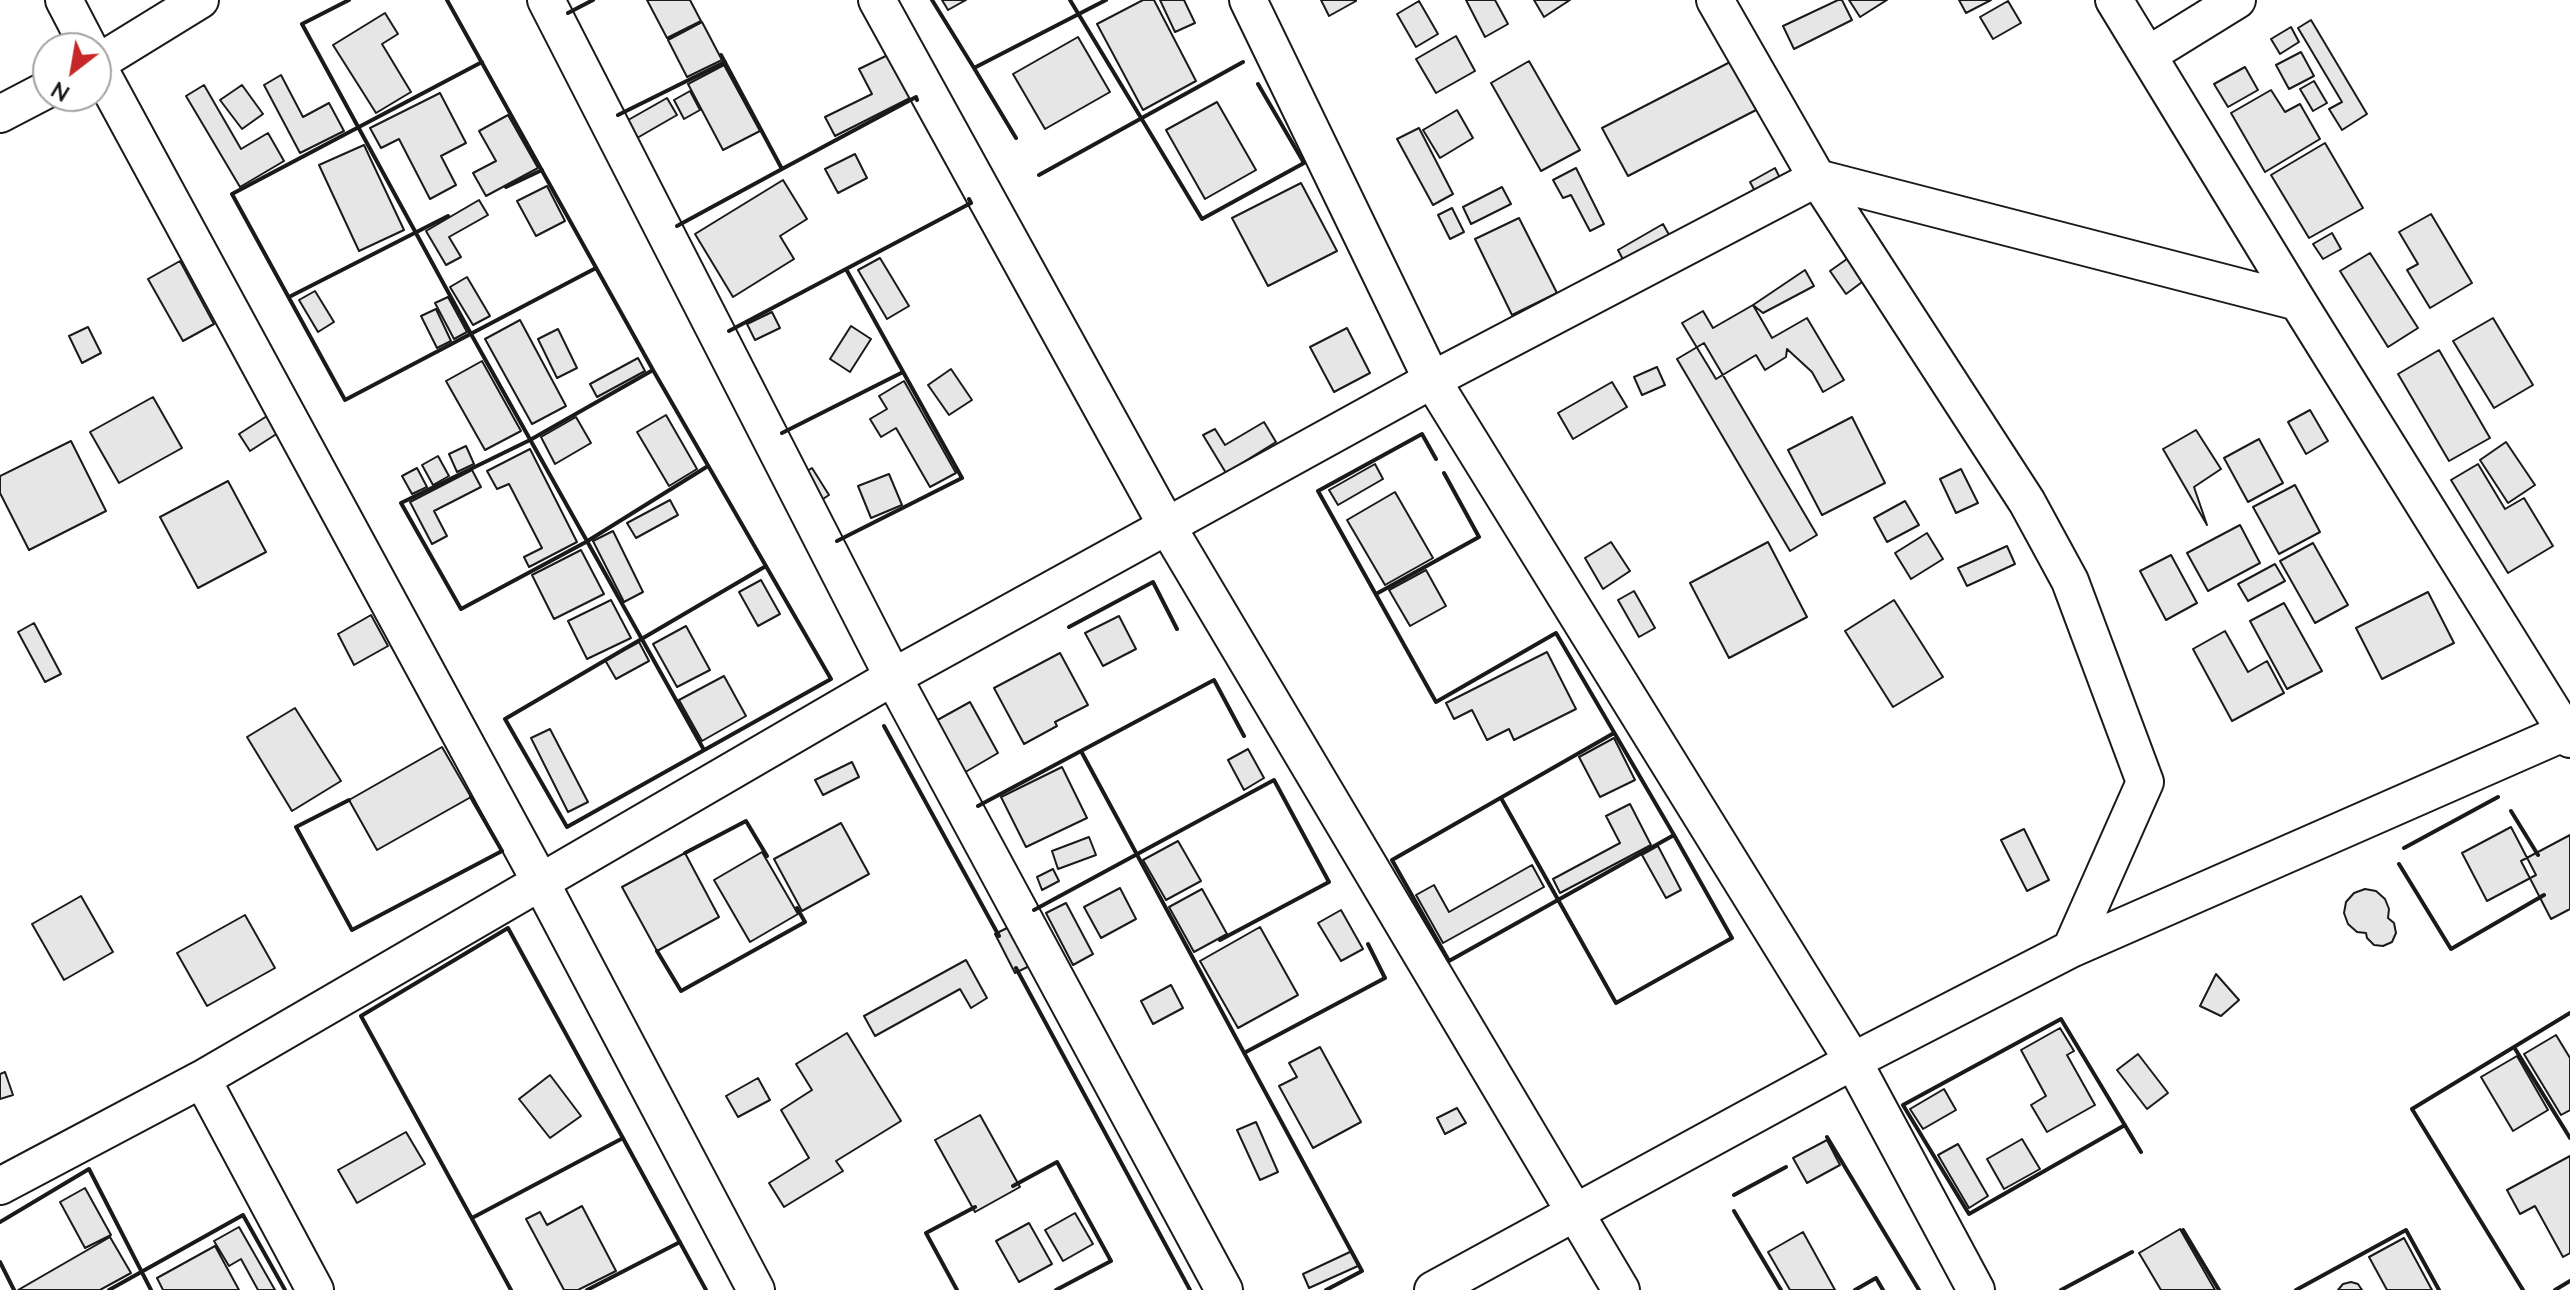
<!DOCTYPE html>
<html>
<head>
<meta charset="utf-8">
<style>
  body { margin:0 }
  #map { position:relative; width:2570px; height:1290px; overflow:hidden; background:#fff; font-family:"Nunito Sans",sans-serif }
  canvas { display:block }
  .north { position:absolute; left:32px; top:32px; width:80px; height:80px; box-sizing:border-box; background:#fff; border:2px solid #a3a3a3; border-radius:50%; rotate:211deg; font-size:22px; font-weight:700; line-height:32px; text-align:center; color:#1a1a1a }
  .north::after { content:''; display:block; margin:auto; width:28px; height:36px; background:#c62828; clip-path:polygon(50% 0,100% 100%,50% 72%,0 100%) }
</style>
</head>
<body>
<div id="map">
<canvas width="2570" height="1290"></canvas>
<div class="north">N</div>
</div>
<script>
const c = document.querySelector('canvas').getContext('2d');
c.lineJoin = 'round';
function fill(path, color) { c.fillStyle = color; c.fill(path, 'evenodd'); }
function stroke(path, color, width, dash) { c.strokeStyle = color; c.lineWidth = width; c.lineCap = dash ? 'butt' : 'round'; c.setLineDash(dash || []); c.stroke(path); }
const building = new Path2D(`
  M647 0H690L701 21 667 38Z
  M942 0H966L948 10Z
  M1143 0H1154L1196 81 1143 110 1097 24Z
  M1160 0H1184L1195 23 1175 32Z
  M1321 0H1356V1L1329 16Z
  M1466 0H1495L1508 24 1485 37Z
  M1534 0H1570L1544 17Z
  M1838 0H1842L1852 20 1794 49 1783 26Z
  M1849 0H1887L1860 17Z
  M1959 0H1991L1966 13Z
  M1419 1 1438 34 1416 47 1397 14Z
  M2008 1 2021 23 1993 39 1980 17Z
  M385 13 398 34 382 44 411 92 376 113 333 45Z
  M2311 20 2367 114 2342 130 2329 109 2342 102 2298 28Z
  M702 22 722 60 687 77 668 40Z
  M2291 27 2299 42 2280 54 2271 39Z
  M1456 36 1475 71 1436 93 1416 59Z
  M1078 37 1110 92 1045 129 1013 74Z
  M2301 52 2314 76 2289 89 2276 65Z
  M892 53 914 96 835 136 825 117 872 94 859 69Z
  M1734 60 1760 108 1628 176 1602 128Z
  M1529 61 1580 150 1541 171 1491 83Z
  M724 65 760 131 723 150 688 84Z
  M2245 67 2258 90 2228 107 2214 84Z
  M281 75 303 117 329 103 344 131 300 153 264 85Z
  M2314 81 2327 103 2313 111 2300 89Z
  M204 85 241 149 268 133 284 161 240 187 186 96Z
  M242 85 263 114 242 129 220 100Z
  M2271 90 2285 112 2300 104 2320 139 2265 172 2231 113Z
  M690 91 700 110 684 119 674 100Z
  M440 93 466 143 441 156 456 185 430 199 399 139 381 148 370 128Z
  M667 98 677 115 618 149 607 132Z
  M1217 102 1256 170 1205 199 1166 130Z
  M1457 110 1473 138 1440 158 1423 130Z
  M508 115 538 168 486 196 473 173 496 161 479 131Z
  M1419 128 1453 194 1433 205 1397 139Z
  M2325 143 2363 208 2309 238 2271 175Z
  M364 145 404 230 359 251 319 165Z
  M855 154 867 178 838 193 825 169Z
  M1576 168 1604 224 1590 231 1571 195 1563 198 1553 180Z
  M1775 168 1781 180 1756 193 1750 182Z
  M783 180 807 219 780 236 794 259 733 297 695 234Z
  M1301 183 1337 251 1268 286 1232 218Z
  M547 186 565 221 536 236 517 201Z
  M1502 187 1511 204 1471 224 1463 207Z
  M479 200 488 215 449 237 461 257 446 265 426 231Z
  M1452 208 1464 232 1450 239 1438 215Z
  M2431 214 2472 283 2430 308 2407 270 2418 264 2399 232Z
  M1519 218 1557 293 1512 315 1475 239Z
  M1663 224 1676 247 1630 273 1618 250Z
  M2332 233 2341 249 2323 259 2313 244Z
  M1861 249 1877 271 1846 294 1830 271Z
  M2370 253 2418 328 2388 347 2340 271Z
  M880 258 909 306 887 319 858 270Z
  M180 261 214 324 183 341 148 279Z
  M1805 270 1814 286 1763 313 1753 305Z
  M467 277 490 316 473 325 450 287Z
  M315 291 334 322 318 332 299 300Z
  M448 297 467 332 454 339 435 303Z
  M1753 305 1772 338 1807 318 1844 380 1823 392 1812 372 1787 349 1786 357 1765 370 1756 355 1716 379 1682 323 1703 311 1713 328Z
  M436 309 451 341 437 348 421 316Z
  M772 312 780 328 755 340 747 324Z
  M2493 318 2533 385 2494 408 2453 341Z
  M520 320 566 406 532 424 485 339Z
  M851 326 871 339 850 372 830 359Z
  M88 327 101 353 82 363 69 336Z
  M1347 328 1370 373 1334 392 1310 347Z
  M558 329 577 368 557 378 538 339Z
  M1704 343 1817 535 1790 551 1677 359Z
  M2439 350 2490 438 2449 461 2398 374Z
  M638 358 645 371 597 397 590 384Z
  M482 361 521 431 485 450 446 381Z
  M1657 367 1665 385 1642 395 1634 377Z
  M951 369 972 400 949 415 928 385Z
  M904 381 956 473 930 487 896 428 881 437 870 419 887 409 879 396Z
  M1612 382 1627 407 1573 439 1558 413Z
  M153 397 182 448 119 483 90 432Z
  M2310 410 2328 441 2306 454 2288 422Z
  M666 415 697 469 669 486 637 432Z
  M267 416 278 433 250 451 239 434Z
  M576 417 591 443 555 464 541 437Z
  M1852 417 1885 483 1822 515 1788 450Z
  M1264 422 1276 442 1226 473 1203 435 1215 429 1225 445Z
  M2196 430 2221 469 2194 487 2207 525 2163 449Z
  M2259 439 2283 483 2248 502 2224 458Z
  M71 441 106 511 29 550 0 493V476Z
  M2506 442 2535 485 2508 503 2480 460Z
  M466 446 474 464 457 472 449 454Z
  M530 449 577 542 529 567 524 557 542 548 509 484 497 489 487 471Z
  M438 456 449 476 433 485 422 465Z
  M1375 464 1383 479 1338 505 1329 490Z
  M2478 464 2505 509 2524 498 2553 546 2508 573 2451 480Z
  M417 468 427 487 412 494 402 476Z
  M812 468 829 495 817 503 801 475Z
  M1961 469 1978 503 1956 513 1940 479Z
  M472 470 481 487 434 511 447 536 432 544 410 502Z
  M889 474 902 505 871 518 858 486Z
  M228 481 266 552 198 588 160 517Z
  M2295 485 2320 532 2279 554 2253 507Z
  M1395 492 1433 558 1385 585 1347 520Z
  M670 500 678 515 636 538 627 523Z
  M1905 501 1919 525 1887 542 1874 518Z
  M2240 525 2260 563 2208 591 2187 553Z
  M613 531 643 592 624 602 593 541Z
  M1927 533 1943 559 1911 579 1895 553Z
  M1611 542 1630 571 1603 589 1585 558Z
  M1768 542 1807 617 1729 658 1690 583Z
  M2313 543 2348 605 2315 623 2280 561Z
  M2007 546 2015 564 1967 586 1958 568Z
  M581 550 604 594 554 619 532 575Z
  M2171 555 2197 603 2166 620 2140 571Z
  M2275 564 2285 581 2248 601 2238 584Z
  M1426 570 1446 606 1410 626 1389 590Z
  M761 580 780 614 758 626 739 592Z
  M1634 591 1655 628 1639 637 1618 600Z
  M2428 592 2454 643 2382 679 2356 628Z
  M611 600 631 638 587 659 568 621Z
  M1894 600 1943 677 1893 707 1845 631Z
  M2284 603 2322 671 2287 689 2250 621Z
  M371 615 388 646 354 665 338 634Z
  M1119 616 1136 649 1103 666 1085 633Z
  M34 623 61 674 45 682 18 632Z
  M686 626 710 670 677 687 653 644Z
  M2225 631 2248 672 2267 661 2284 693 2232 721 2193 649Z
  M639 642 649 661 616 679 605 660Z
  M1547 652 1576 709 1514 740 1509 729 1487 740 1472 710 1454 719 1446 703Z
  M1060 653 1088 705 1055 722 1057 726 1024 744 994 688Z
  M724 676 746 716 702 741 679 700Z
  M970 702 998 753 962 774 932 723Z
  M295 708 341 781 292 811 247 737Z
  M550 729 588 802 568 812 531 738Z
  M1614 738 1635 780 1600 797 1579 757Z
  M442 747 471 797 377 850 349 800Z
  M1248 749 1264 778 1244 790 1228 760Z
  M852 762 859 777 823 795 815 780Z
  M1062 767 1087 818 1026 847 1001 797Z
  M1630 804 1651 845 1560 893 1553 879 1620 843 1606 816Z
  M841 823 869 874 802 911 774 859Z
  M2511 827 2536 875 2487 901 2462 853Z
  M2024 829 2049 880 2027 891 2001 840Z
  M2570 835V909L2551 919 2521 861Z
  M1089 837 1096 855 1058 869 1052 851Z
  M1178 841 1201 881 1166 900 1143 860Z
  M1658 846 1681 890 1666 898 1642 855Z
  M762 852 798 914 750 942 714 880Z
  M685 853 719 917 657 951 622 887Z
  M1532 865 1544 887 1443 943 1416 895 1434 885 1449 912Z
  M1053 869 1059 881 1042 890 1037 877Z
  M1120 888 1136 919 1101 938 1084 907Z
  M1202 889 1227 934 1194 952 1169 907Z
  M2365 889 2376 891 2385 899 2389 909 2388 918 2394 923 2396 933 2392 942 2383 946 2374 945 2367 938 2366 933 2357 932 2348 924 2344 913 2346 902 2354 893Z
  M81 896 113 952 64 980 32 924Z
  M1066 903 1093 954 1073 965 1046 913Z
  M1341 910 1363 949 1341 961 1318 923Z
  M245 915 275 968 207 1006 177 953Z
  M1021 921 1042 960 1015 973 995 934Z
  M1260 927 1298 995 1238 1028 1200 961Z
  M966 960 987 998 971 1008 960 989 875 1036 864 1016Z
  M2216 974 2239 1000 2221 1016 2200 1006Z
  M1171 985 1183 1008 1153 1024 1141 1001Z
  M2060 1028 2074 1051 2067 1055 2095 1105 2047 1132 2031 1105 2046 1096 2021 1050Z
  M847 1033 901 1121 836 1161 843 1171 784 1207 769 1183 809 1158 781 1110 812 1090 796 1064Z
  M2556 1035 2570 1058V1110L2561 1115 2524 1054Z
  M1320 1047 1361 1122 1313 1148 1279 1086 1297 1077 1289 1063Z
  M2138 1054 2168 1093 2147 1109 2117 1070Z
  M2517 1056 2548 1110 2513 1131 2481 1077Z
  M5 1072 13 1095 0 1099V1074Z
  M550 1075 581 1116 550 1138 519 1099Z
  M758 1078 770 1100 738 1117 726 1096Z
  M1944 1089 1956 1110 1923 1129 1910 1109Z
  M1457 1108 1466 1123 1445 1134 1437 1118Z
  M980 1115 1020 1187 975 1212 935 1140Z
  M1256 1122 1278 1172 1260 1180 1237 1130Z
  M406 1132 425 1164 357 1203 338 1170Z
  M2022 1139 2040 1169 2004 1189 1987 1159Z
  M1827 1140 1840 1165 1807 1183 1793 1158Z
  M1958 1144 1988 1196 1969 1208 1938 1155Z
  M2570 1156V1253L2563 1257 2535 1206 2520 1214 2507 1190Z
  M85 1188 111 1235 85 1248 60 1202Z
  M582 1206 616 1271 578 1290H564L526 1219 540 1212 547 1225Z
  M1075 1213 1093 1244 1063 1261 1045 1230Z
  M1029 1223 1052 1264 1019 1282 996 1241Z
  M239 1227 275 1290H258L241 1259 229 1266 214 1241Z
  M2180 1229 2215 1290H2161L2139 1253Z
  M1803 1232 1835 1290H1790L1768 1252Z
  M110 1237 131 1273 100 1290H18Z
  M2404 1238 2432 1290H2387L2369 1257Z
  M215 1246 239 1290H163L157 1278Z
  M1352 1251 1358 1266 1309 1288 1303 1274Z
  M2351 1282 2358 1284 2362 1290H2338L2343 1284Z`);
fill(building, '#e6e6e6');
stroke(building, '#1a1a1a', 2);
const minor = new Path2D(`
  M64 0 89 48
  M546 0 893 677 1224 1290
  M877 0 1167 526 1621 1290
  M1248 0 1432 380 1853 1061 1976 1290
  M1715 0 1817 178 2027 502 2070 581 2145 782 2071 949
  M2114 0 2298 302 2570 739
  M2148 55 2237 0
  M96 63 540 881 756 1290
  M96 64 200 0
  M0 114 48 89
  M202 1079 315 1290
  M0 1186 202 1079 893 677 1432 380 1817 178 2298 302
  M1433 1290 1853 1061 2071 949 2570 730`);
stroke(minor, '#1a1a1a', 40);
stroke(minor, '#fff', 36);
stroke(new Path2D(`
  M349 0 302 24 471 334 704 750
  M447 0 653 370 530 440 401 503 461 609 586 542 708 466
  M932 0 974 68
  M1070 0 1202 219 1304 163 1258 84
  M568 13 593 0
  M721 55 782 169 916 97 917 100
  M482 62 232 194 345 400 596 268
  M618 115 725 62
  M1016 138 974 68 1106 0
  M1039 175 1243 62
  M506 187 542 170
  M677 226 782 169
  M289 297 448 216
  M729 331 846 269
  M653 370 831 679 567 827 505 719 766 566
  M782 433 903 372
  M1436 459 1422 434 1318 491 1436 702 1556 633 1674 835
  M837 541 962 478 846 269 971 203 969 199
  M1376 594 1479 537 1444 473
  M1069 627 1153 582 1177 629
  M884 726 999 936
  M1081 751 1362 1271 1326 1290
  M1501 798 1616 1003 1732 938 1674 835 1449 961 1392 860 1614 733
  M349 800 296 827 352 930 502 851 471 797
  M978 806 1214 680 1244 736
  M2511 811 2538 855
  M2404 848 2498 797
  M685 853 746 821 767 856
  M2399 864 2451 949 2544 895
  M1034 910 1274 780 1329 882 1220 940
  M657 951 681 991 805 922 797 908
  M1016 968 1190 1290
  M2514 1047 2570 1138
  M1244 1053 1385 978 1368 944
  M2125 1125 1969 1214 1903 1105 2061 1019 2141 1152
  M1827 1137 1919 1290
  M1013 1186 1057 1162 1111 1261 1056 1290
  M1734 1195 1786 1167
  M1734 1211 1781 1290
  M472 1218 623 1138
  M0 1222 89 1169 151 1290
  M2183 1230 2219 1290
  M0 1262 14 1290
  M109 1290 243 1215 285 1290
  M511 1290 361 1016 508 928 706 1290
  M587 1290 680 1242
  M957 1290 926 1233 975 1207
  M1855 1290 1876 1278 1883 1290
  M2061 1290 2132 1252
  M2296 1290 2406 1230 2439 1290
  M2523 1290 2412 1109 2570 1013
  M2555 1290 2570 1281`), '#1a1a1a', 4);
</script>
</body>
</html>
